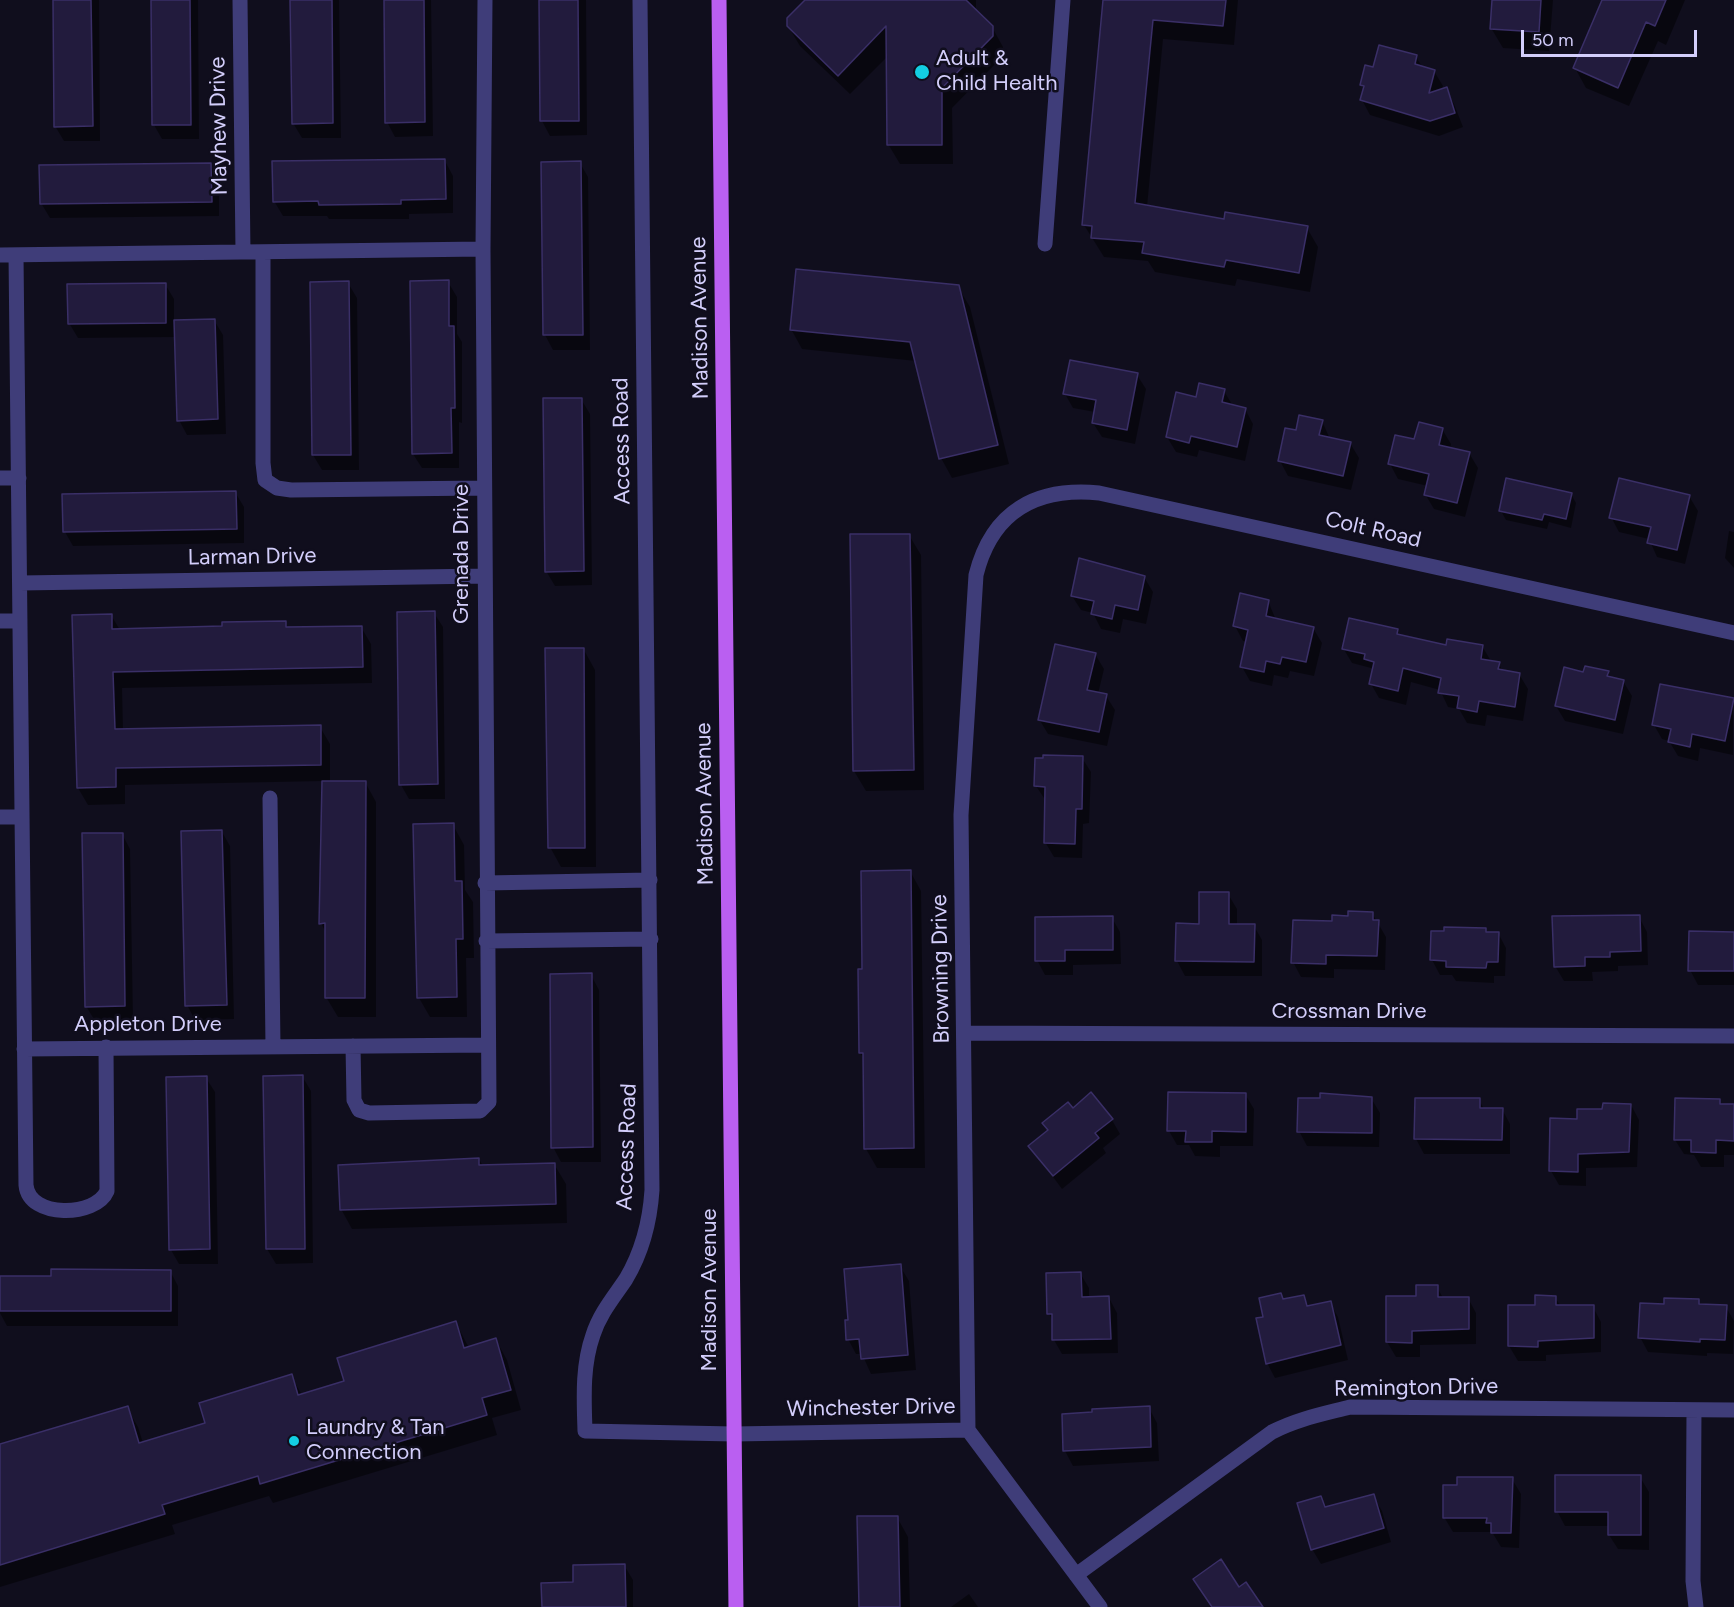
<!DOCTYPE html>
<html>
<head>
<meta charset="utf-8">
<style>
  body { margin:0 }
  #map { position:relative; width:1734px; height:1607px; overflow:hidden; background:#100e1d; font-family:Figtree,sans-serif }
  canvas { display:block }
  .scale { position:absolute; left:1521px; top:30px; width:176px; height:27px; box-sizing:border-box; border:3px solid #d3cefb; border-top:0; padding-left:8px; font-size:18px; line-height:21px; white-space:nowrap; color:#d3cefb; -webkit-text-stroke:4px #100e1d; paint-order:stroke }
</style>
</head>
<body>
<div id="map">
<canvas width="1734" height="1607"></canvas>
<div class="scale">50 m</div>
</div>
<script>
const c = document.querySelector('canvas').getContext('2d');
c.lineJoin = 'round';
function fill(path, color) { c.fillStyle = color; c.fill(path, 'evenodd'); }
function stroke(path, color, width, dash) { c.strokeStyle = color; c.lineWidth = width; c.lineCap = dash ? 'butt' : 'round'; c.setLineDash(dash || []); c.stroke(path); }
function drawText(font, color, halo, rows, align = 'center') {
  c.font = font + ' Figtree,sans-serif'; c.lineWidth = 5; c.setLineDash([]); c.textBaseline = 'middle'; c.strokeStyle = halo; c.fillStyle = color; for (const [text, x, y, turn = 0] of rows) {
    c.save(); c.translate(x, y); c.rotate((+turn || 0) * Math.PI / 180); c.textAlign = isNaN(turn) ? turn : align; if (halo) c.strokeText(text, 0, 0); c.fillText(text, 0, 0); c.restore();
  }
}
fill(new Path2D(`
  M54 0H99L100 141H64L55 126Z
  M153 0H198L199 139H162L154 125Z
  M292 0H339L341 138H302L293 123Z
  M385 0H431L433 136 395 137 387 122Z
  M541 0H586L587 135 550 136 542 121Z
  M807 0H976V12L992 27 1003 47V56L952 108 953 164H900L888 144V56L850 94 800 46 788 26Z
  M1104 0H1238L1234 45 1163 39 1147 207 1225 221 1307 228 1318 247 1310 292 1237 279 1235 286 1155 272 1148 261 1104 257 1084 225Z
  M1493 0H1553L1549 51 1503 48 1491 28Z
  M1603 0H1685L1666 45 1658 41 1629 106 1586 88 1575 68Z
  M1416 57 1423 68 1434 71 1443 86 1442 90 1446 89 1454 104 1463 127 1439 136 1370 115 1362 100 1364 90 1361 84 1374 69Z
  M445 161 453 176V213L409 214V219H329L327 216H283L274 201Z
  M543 163H580L588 177 590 350H553L545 335Z
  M210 165 219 179V216L50 218 41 203Z
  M448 282 457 297V334L462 342V423L459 422V468H422L413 454Z
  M311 283H348L357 298 359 470H322L313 455Z
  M165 284 174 299V322L214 320 223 335 226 434 187 435 179 420 176 337 78 338 69 323Z
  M958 287 970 307 1009 464 952 478 941 458 916 361 802 349 791 329Z
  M1137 375 1146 389 1135 444 1102 437 1093 423 1095 412 1073 408 1065 394Z
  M1224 391 1233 406 1245 409 1253 424 1245 461 1199 450 1197 457 1176 452 1167 437 1198 398Z
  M581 399 590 414 592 585 555 586 546 571Z
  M1322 421 1330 439 1350 443 1359 458 1351 490 1288 476 1280 461 1297 432Z
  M1442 429 1451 444 1450 449 1469 453 1478 468 1465 517 1434 509 1425 494 1428 486 1398 479 1390 464Z
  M235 492 244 507V543L73 546 65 532Z
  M1571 494 1576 503 1571 528 1549 522 1547 529 1506 520 1501 511Z
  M1689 496 1698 511 1685 564 1657 557 1649 539 1619 532 1611 517Z
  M1729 531 1734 532V568L1725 558Z
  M909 535 921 555 924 790 866 791 854 771Z
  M1144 577 1153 592 1146 624 1123 619 1120 633 1101 629 1093 613 1081 610 1072 596Z
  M1268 601 1276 620 1313 628 1322 643 1314 676 1290 671 1288 678 1274 675 1272 686 1250 681 1242 667 1247 642 1243 641 1235 626Z
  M434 613 443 627 445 799H409L401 785Z
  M111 615 120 630 224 628 285 622 289 629 361 627 371 644 372 683 122 688 123 730 320 727 330 744V782H365L376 802V1017H338L326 997V933L321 923 324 781 125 785V804L88 805 78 788Z
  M1397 631 1400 636 1447 647 1482 646 1491 661 1499 664 1503 672 1519 674 1528 689 1523 721 1487 715 1485 726 1467 723 1459 709 1448 707 1440 690 1411 682 1406 705 1379 698 1371 684 1374 672 1371 668 1352 663 1343 648Z
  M584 650 595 670 596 867H561L550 847Z
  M1095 654 1104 669 1098 694 1106 696 1115 710 1107 746 1048 734 1039 719Z
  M1608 672 1611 678 1623 681 1632 696 1623 734 1565 721 1556 706Z
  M1733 700V755L1700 748 1698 761 1678 756 1669 741 1662 739 1654 725Z
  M1082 758 1091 772 1089 823 1083 824 1082 858 1054 857 1045 842 1046 801 1036 786Z
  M453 825 464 845 465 890 473 902 474 958H466L467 1017H430L419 998Z
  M222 832 230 846 234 1019 195 1020 187 1005Z
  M122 834 130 849 133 1020 95 1021 86 1006Z
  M910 871 921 891 925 1168H877L866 1149 865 1060 860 1053 864 971Z
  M1228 894 1237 909V926H1254L1262 940V976H1185L1177 961 1200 925Z
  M1372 913 1386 937 1385 970 1334 969V978L1301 977 1293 962 1333 923Z
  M1639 917 1647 932 1648 965 1618 966V971L1592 972 1593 981H1564L1555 966Z
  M1112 918 1120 932 1121 964 1073 965V975H1045L1037 960Z
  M1485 929 1488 933H1498L1506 948 1505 976H1494V983L1456 981 1452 975H1440L1432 960Z
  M1734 933V985H1698L1690 970Z
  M591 975 599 990 601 1162H561L553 1147Z
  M302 1076 311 1091 313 1263 276 1264 267 1249Z
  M206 1078 215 1092 218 1264H179L171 1250Z
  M1245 1094 1254 1109 1253 1146H1220V1157L1195 1156 1189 1145H1177L1169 1131Z
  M1371 1098 1380 1113 1379 1147 1307 1146 1299 1131Z
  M1479 1100 1484 1109H1502L1510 1124V1154H1424L1416 1139Z
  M1719 1101 1722 1105H1734V1155H1724V1167H1701L1694 1155 1684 1154 1675 1140Z
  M1631 1105 1639 1120 1637 1167 1586 1168V1186L1559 1185 1551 1171 1578 1121 1604 1111Z
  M1072 1110 1112 1120 1120 1134 1103 1148 1106 1153 1062 1189 1030 1146Z
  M479 1159 483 1166 554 1164 566 1184 567 1223 352 1229 341 1209Z
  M900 1266 909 1281 916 1370 871 1374 862 1354H856L848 1339Z
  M170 1271 178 1286V1326H7L0 1313V1277Z
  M1080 1273 1089 1288V1298H1109L1117 1313 1118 1353 1062 1354 1054 1340V1322L1049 1314 1048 1274Z
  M1437 1287 1443 1298H1468L1476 1313V1344L1420 1345V1357H1396L1387 1342 1417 1298Z
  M1281 1294 1284 1300 1303 1296 1309 1307 1330 1303 1338 1317 1348 1360 1275 1378 1267 1363 1265 1318Z
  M1555 1297 1561 1307H1593L1601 1322V1352L1546 1355V1361H1518L1509 1346 1510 1306 1536 1307Z
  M1698 1301 1701 1306 1726 1307 1734 1321 1733 1354 1707 1353V1356L1648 1352 1640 1337Z
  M456 1323 469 1348 496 1340 507 1360 521 1410 492 1418 497 1435 273 1503 269 1496 172 1525 175 1534 0 1587V1445L127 1408 138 1427 143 1443 207 1424 291 1376 302 1395 346 1382Z
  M1149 1408 1157 1423 1159 1461 1073 1466 1065 1451 1063 1415Z
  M1640 1477 1649 1492V1550L1618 1549 1609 1535V1526H1565L1557 1511Z
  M1512 1479 1521 1494 1519 1548 1501 1547 1492 1532H1453L1444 1517 1458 1486Z
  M1373 1496 1382 1511 1391 1542 1321 1564 1312 1549 1321 1497 1327 1508Z
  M897 1517 908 1537 910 1607H860Z
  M624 1565 633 1580V1607H543L575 1584Z
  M969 1594 978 1607H951Z`), '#0007');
const building = new Path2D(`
  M53 0H91L93 126 54 127Z
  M151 0H190L191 125H152Z
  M290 0H332L333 123 292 124Z
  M384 0H424L425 122 385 123Z
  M539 0H578L579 121H540Z
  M805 0H966L993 26V36L942 88V145H887L886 26 838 76 787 26V18Z
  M1103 0H1226L1223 26 1153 20 1135 203 1224 219 1225 212 1308 226 1299 273 1226 260 1224 267 1142 253 1144 242 1091 238 1092 226 1082 225Z
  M1492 0H1541L1539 32 1490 29Z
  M1602 0H1666L1655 26 1646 22 1618 88 1573 68Z
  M1379 45 1417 55 1415 64 1435 70 1429 93 1447 87 1455 113 1430 121 1360 100 1364 86 1360 85 1365 65 1373 67Z
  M445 159 446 199 401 200V204L319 205 318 201 273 202 272 161Z
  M581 161 583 335H543L541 162Z
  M211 163 212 202 40 204 39 165Z
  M796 269 959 285 998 445 939 459 910 342 790 330Z
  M449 280V326H454L455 408H451L452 453 412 454 410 281Z
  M349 281 351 455H312L310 282Z
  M166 283V323L68 324 67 284Z
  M215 319 218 419 177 421 174 320Z
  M1070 360 1138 373 1127 430 1092 423 1096 400 1063 394Z
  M1199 383 1225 389 1222 402 1246 408 1237 447 1191 436 1189 443 1166 437 1176 392 1196 397Z
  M543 398H582L584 571 545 572Z
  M1299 415 1323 420 1319 435 1351 442 1343 476 1278 461 1285 428 1296 430Z
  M1419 422 1443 428 1439 445 1470 452 1457 503 1424 495 1429 474 1388 464 1395 435 1414 439Z
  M1506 478 1572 493 1566 519 1544 514 1542 520 1499 511Z
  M1619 478 1690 495 1677 550 1647 543 1651 527 1609 518Z
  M236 491 237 529 63 532 62 494Z
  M850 534H910L914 770 853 771Z
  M1079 558 1145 576 1138 610 1115 605 1112 619 1091 614 1094 601 1071 596Z
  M1240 593 1269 600 1266 616 1314 627 1306 662 1282 657 1280 664 1266 661 1264 672 1240 667 1248 630 1233 626Z
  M435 611 438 784 399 785 397 612Z
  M112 614V629L222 626V622L286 621V627L362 626 363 667 113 672 115 729 321 725V765L116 768V787L77 788 72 615Z
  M1349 618 1398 629 1397 634 1446 645 1447 639 1483 645 1481 659 1500 662 1498 669 1520 673 1515 707 1479 701 1477 712 1457 708 1459 696 1438 693 1441 678 1403 668 1398 691 1369 684 1374 662 1364 659 1365 654 1342 649Z
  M1055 644 1096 653 1087 690 1107 694 1099 732 1038 720Z
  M545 648H584L585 848H548Z
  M1585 666 1609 671 1607 676 1624 680 1615 720 1555 706 1564 667 1583 672Z
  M1660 684 1734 698 1725 741 1692 734 1690 747 1668 742 1671 729 1652 725Z
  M1043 755 1083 756 1082 809H1076L1075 844 1044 843 1045 787 1034 786 1035 758H1043Z
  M322 781H366L365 998H325V923L319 924Z
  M454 823 455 881H462L463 939H456L457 997 417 998 413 824Z
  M222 830 227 1005 185 1006 181 831Z
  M82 833H123L125 1006 85 1007Z
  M911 870 914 1148 864 1149 863 1053H859L858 969H862L861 871Z
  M1199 892H1229V924H1255L1254 962 1175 961 1176 923 1199 924Z
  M1348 911 1373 912V920H1379L1377 956 1326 955V964L1291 963 1293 920 1332 921V915L1348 916Z
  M1640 915 1641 951 1610 952V957H1585V966L1554 967 1552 916Z
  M1113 916V950H1065V961H1035V917Z
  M1444 927 1486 928V932H1499L1498 962H1487L1486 968 1446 967V961L1430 960 1431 931H1444Z
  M1689 931 1734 932V971H1688Z
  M592 973 593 1147 551 1148 550 974Z
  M303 1075 305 1249H266L263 1076Z
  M207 1076 210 1249 169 1250 166 1077Z
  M1091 1092 1113 1119 1095 1133 1099 1138 1053 1176 1028 1146 1048 1130 1042 1123 1068 1102 1073 1108Z
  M1168 1092 1246 1093V1132L1212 1131V1142H1185L1186 1131H1167Z
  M1320 1093 1372 1097V1133L1297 1132 1298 1098H1320Z
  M1415 1098H1480V1108H1503L1502 1140 1414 1139Z
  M1675 1098 1720 1099V1104H1734V1141L1716 1140V1153L1691 1152V1140H1674Z
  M1603 1103 1631 1104 1629 1152 1578 1154V1172L1549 1171 1550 1118 1577 1119V1109H1602Z
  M479 1158V1165L555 1163 556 1204 340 1210 338 1165Z
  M901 1264 908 1355 861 1359 859 1339 846 1340 845 1320H848L844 1269Z
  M51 1269 171 1270V1311H0V1276H51Z
  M1081 1272 1082 1297 1109 1296 1111 1339 1052 1340V1314H1047L1046 1273Z
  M1416 1285H1438V1297H1469V1329L1412 1331V1343L1386 1342V1296H1416Z
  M1281 1293 1283 1299 1304 1295 1307 1306 1331 1301 1341 1345 1266 1364 1256 1318 1263 1317 1259 1298Z
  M1535 1295 1556 1296V1305H1594V1338L1538 1341V1347L1508 1346V1305H1535Z
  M1664 1298 1699 1299V1304L1727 1305 1725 1340 1700 1339V1342L1638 1338 1640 1303 1664 1304Z
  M456 1321 464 1348 496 1338 511 1390 482 1398 487 1415 260 1484 258 1476 162 1505 165 1514 0 1565V1444L128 1406 139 1443 205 1423 199 1403 292 1374 298 1395 344 1381 337 1358Z
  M1150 1406 1151 1447 1063 1451 1062 1414 1092 1412V1409Z
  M1555 1475H1641V1535H1608V1512H1555Z
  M1457 1477H1513L1511 1533H1491V1523H1486L1487 1518H1443V1485H1457Z
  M1374 1494 1384 1528 1311 1550 1297 1503 1321 1496 1325 1507Z
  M857 1516H898L900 1607H859Z
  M1221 1559 1239 1587 1246 1582 1263 1607H1212L1193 1579Z
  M625 1564 626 1607H542L541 1583 573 1582V1565Z`);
fill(building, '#221b3d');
stroke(building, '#3a2f67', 1.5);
stroke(new Path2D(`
  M240 0 243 252
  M640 0 652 1190C650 1221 642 1252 626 1279 614 1297 600 1313 593 1335 582 1366 584 1399 585 1431L734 1434 968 1430 1100 1607
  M1045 244 1063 0
  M263 252V463L265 480 277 488 291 490 484 488
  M0 255 483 249
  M16 255 26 1185C29 1219 96 1217 107 1191L106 1047
  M0 478H19
  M20 583 485 576
  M0 621H20
  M270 798 273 1047
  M0 817H22
  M485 883 650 880
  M486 941 651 939
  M965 1033 1734 1036
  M353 1046 354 1100 359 1110 369 1113 480 1111 489 1102 483 249 485 0
  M24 1049 488 1045
  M1694 1410 1693 1581 1696 1607
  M968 1430 961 815 976 575C992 511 1036 487 1099 493L1734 633
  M1076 1575 1272 1432C1297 1419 1323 1414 1350 1407L1734 1410`), '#3f3d79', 15);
stroke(new Path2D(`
  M719 0 736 1607`), '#ba5ff1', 15);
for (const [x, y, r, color] of [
  [922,72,8,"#13cee2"],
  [294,1441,6,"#13cee2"]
]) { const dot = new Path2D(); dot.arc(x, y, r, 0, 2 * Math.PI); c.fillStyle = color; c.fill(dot); stroke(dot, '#100e1d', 2); }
drawText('22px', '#d3cefb', '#100e1d', [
  ["Adult &",936,59],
  ["Child Health",936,84],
  ["Laundry & Tan",306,1428],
  ["Connection",306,1453]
], 'left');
drawText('22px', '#d3cefb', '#100e1d', [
  ["Mayhew Drive",219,126,-91],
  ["Madison Avenue",700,318,-91],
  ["Access Road",622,441,-91],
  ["Colt Road",1373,530,13],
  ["Grenada Drive",462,554,-90],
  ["Larman Drive",252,557,-1],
  ["Madison Avenue",705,804,-91],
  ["Browning Drive",941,969,-91],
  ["Crossman Drive",1349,1012],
  ["Appleton Drive",148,1025],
  ["Access Road",627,1147,-88],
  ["Madison Avenue",710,1290,-90],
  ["Remington Drive",1416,1388,-1],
  ["Winchester Drive",871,1408,-1]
]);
</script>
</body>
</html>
